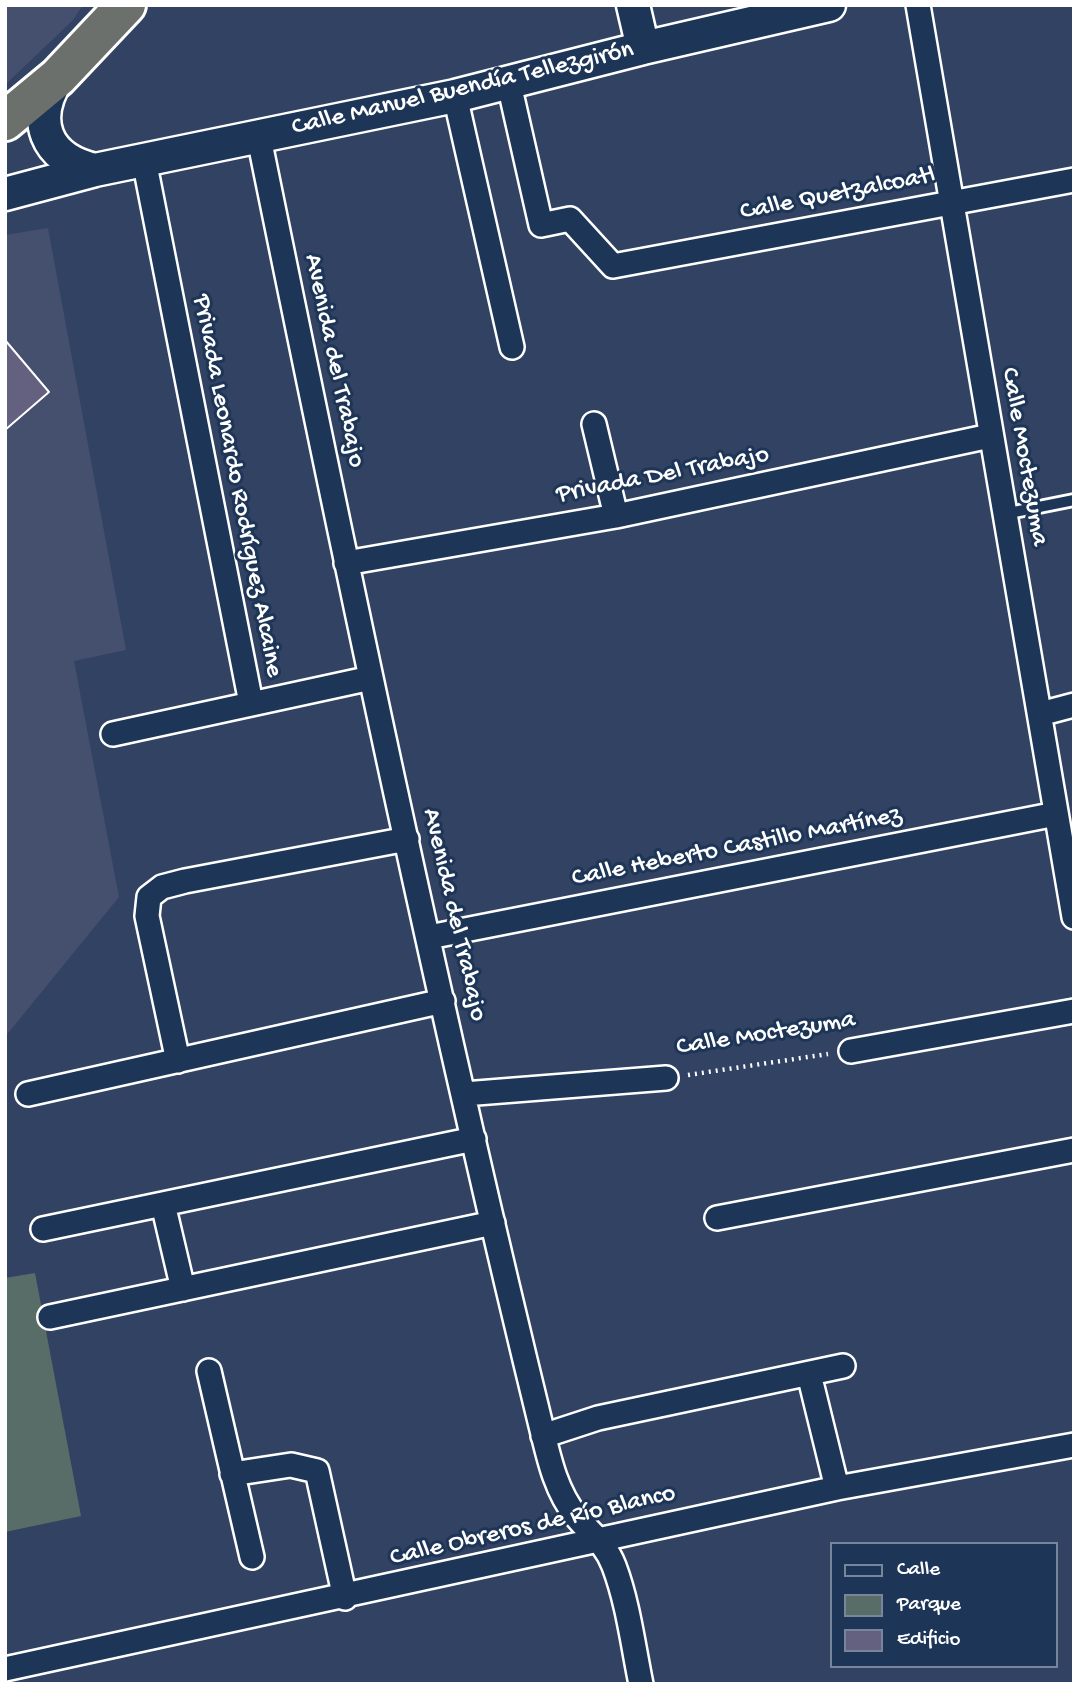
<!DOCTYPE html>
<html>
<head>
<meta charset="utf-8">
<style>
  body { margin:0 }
  #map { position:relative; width:1079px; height:1689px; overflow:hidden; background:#324263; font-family:"Gochi Hand",sans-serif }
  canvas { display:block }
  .frame { position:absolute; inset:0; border:7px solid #fff; pointer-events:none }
  .legend { position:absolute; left:830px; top:1542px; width:228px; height:126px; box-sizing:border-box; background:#1d3557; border:2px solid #77869a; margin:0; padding:9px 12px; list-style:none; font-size:21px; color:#fff }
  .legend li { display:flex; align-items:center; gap:14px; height:35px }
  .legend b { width:35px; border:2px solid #77869a }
</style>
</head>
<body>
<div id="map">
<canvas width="1079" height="1689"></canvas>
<div class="frame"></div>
<ul class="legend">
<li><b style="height:9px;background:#1d3557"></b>Calle</li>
<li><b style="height:19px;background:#586d68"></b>Parque</li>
<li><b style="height:19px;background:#64607f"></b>Edificio</li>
</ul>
</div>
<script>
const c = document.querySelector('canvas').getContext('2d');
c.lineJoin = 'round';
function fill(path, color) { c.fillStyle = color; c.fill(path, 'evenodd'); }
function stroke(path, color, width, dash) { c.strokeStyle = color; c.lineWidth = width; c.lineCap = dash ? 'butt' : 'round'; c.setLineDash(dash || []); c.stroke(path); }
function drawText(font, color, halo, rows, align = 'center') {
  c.font = font + ' "Gochi Hand",sans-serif'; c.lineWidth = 6; c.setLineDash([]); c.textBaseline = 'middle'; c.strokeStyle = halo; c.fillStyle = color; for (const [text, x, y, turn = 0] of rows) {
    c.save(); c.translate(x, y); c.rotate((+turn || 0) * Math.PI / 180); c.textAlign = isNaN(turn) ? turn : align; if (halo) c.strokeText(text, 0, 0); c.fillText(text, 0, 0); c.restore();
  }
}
fill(new Path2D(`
  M5 5H83L73 20 5 85Z
  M48 228 126 650 74 661 119 897 5 1037V235Z`), '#454f6e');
fill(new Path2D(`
  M35 1273 81 1516 5 1532V1278Z`), '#586d68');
const building = new Path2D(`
  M5 340 49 392 5 430Z`);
fill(building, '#64607f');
stroke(building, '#fff', 2);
const lane = new Path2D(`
  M1004 514 1074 500`);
const street = new Path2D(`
  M918 5 1074 917
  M509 84 541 225 570 219 613 266 1074 180
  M455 96 512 347
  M259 138C347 571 438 1005 543 1434 550 1463 557 1492 576 1516 590 1533 606 1544 614 1566 628 1603 633 1645 641 1684
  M144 160 251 703
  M594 424 616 516
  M346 563 616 516 990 436
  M1040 714 1074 705
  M113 734 371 678
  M429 937 1056 814
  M851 1051 1074 1011
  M178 1061 147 916 149 897 162 887 185 881 407 839
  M28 1094 443 1001
  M464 1094 666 1078
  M163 1204 183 1289
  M717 1218 1074 1150
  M43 1229 474 1139
  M50 1317 493 1223
  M209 1371 252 1557
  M809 1374 837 1488
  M543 1436 598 1418 843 1366
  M232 1474 291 1465 317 1471 345 1598
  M5 1669 837 1488 1074 1445`);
const secondary = new Path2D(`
  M633 5 643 48
  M58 77C31 120 44 158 95 170
  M5 194 95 170 455 96 643 48 829 5`);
const highway = new Path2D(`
  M5 121 58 77 126 5`);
stroke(lane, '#fff', 16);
stroke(street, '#fff', 28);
stroke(secondary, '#fff', 37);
stroke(highway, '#fff', 44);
stroke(new Path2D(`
  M688 1075 828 1054`), '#fff', 4.5, [2, 5]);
stroke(lane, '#1d3557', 10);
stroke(street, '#1d3557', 23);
stroke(secondary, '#1d3557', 32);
stroke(highway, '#6b706d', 38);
drawText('26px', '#fff', '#1d3557', [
  ["Calle Manuel Buendía Tellezgirón",463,90,-13],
  ["Calle Quetzalcoatl",838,195,-11],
  ["Avenida del Trabajo",333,361,78],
  ["Calle Moctezuma",1023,457,80],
  ["Privada Del Trabajo",663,476,-11],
  ["Privada Leonardo Rodríguez Alcaine",236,486,79],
  ["Calle Heberto Castillo Martínez",737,848,-11],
  ["Avenida del Trabajo",453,915,77],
  ["Calle Moctezuma",766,1035,-9],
  ["Calle Obreros de Río Blanco",533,1527,-13]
]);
</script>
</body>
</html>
